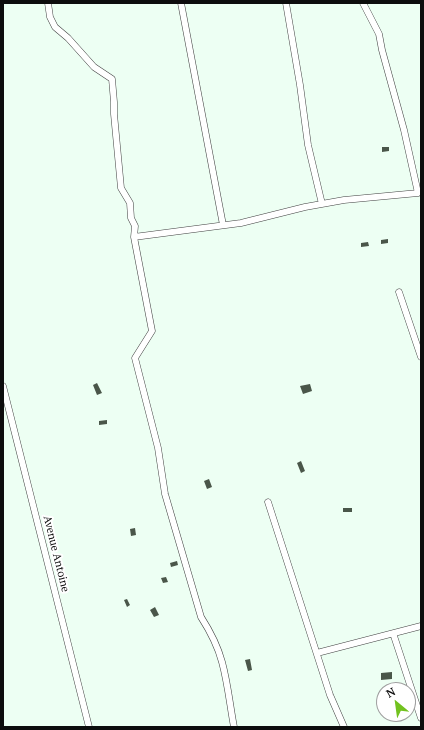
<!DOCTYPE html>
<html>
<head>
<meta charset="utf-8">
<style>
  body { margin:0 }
  #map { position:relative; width:424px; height:730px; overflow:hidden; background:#edfff3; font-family:"PT Serif",serif }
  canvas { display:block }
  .frame { position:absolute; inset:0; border:4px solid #0d0d0d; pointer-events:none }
  .north { position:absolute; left:376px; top:682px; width:40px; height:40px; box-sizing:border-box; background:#fff; border:1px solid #9e9e9e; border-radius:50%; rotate:331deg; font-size:11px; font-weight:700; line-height:16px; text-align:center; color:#0d0d0d }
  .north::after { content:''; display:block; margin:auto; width:14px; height:18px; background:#72c21f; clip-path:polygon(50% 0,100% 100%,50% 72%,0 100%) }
</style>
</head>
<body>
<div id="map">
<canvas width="424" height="730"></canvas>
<div class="frame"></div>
<div class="north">N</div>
</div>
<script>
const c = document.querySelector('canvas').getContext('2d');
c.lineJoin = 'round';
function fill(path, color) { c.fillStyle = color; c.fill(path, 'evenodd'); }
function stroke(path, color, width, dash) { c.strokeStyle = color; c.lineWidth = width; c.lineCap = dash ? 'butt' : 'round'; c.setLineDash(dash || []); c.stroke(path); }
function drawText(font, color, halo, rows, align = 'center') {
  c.font = font + ' "PT Serif",serif'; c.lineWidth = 4; c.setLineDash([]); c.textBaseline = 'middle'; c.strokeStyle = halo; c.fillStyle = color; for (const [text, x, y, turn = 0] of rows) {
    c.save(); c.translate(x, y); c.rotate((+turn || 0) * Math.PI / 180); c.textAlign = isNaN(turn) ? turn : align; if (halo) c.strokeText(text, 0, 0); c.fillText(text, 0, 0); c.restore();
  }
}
fill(new Path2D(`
  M382 147H389V151L382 152Z
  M388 239V243L381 244V240Z
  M368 242 369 246 361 247V243Z
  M97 383 102 393 97 395 93 385Z
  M310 384 312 391 303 394 300 386Z
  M107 420V424L99 425V421Z
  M301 461 305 471 301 473 297 463Z
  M209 479 212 487 207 489 204 481Z
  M343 508H352V512H343Z
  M135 528 136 535 131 536 130 529Z
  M177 561 178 565 171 567 170 563Z
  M166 577 168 582 163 583 161 578Z
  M127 599 130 605 127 607 124 600Z
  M155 607 159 615 154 617 150 610Z
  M250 659 252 670 248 671 245 660Z
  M392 672V679L381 680V673Z`), '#4a5649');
const street = new Path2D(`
  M48 3 50 17 55 27 68 38 94 67 112 79 114 102V114L121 188 130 203 131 218 135 226 134 237 152 331 135 358 158 448 165 494 201 617C210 631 218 647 222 662 228 684 230 706 234 727
  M181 3 223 225
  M286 3 300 85 308 145 322 204
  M363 3 379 34 382 50 404 130 418 193
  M134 237 241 223 305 207 344 200 418 193 421 191
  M399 292 421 357
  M3 386 89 727
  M268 502 330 695 344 727
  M393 633 421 718
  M317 653 421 626`);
stroke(street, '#404040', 7);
stroke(street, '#fff', 6);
drawText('11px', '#0d0d0d', '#fff', [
  ["Avenue Antoine",56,554,76]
]);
</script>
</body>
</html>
